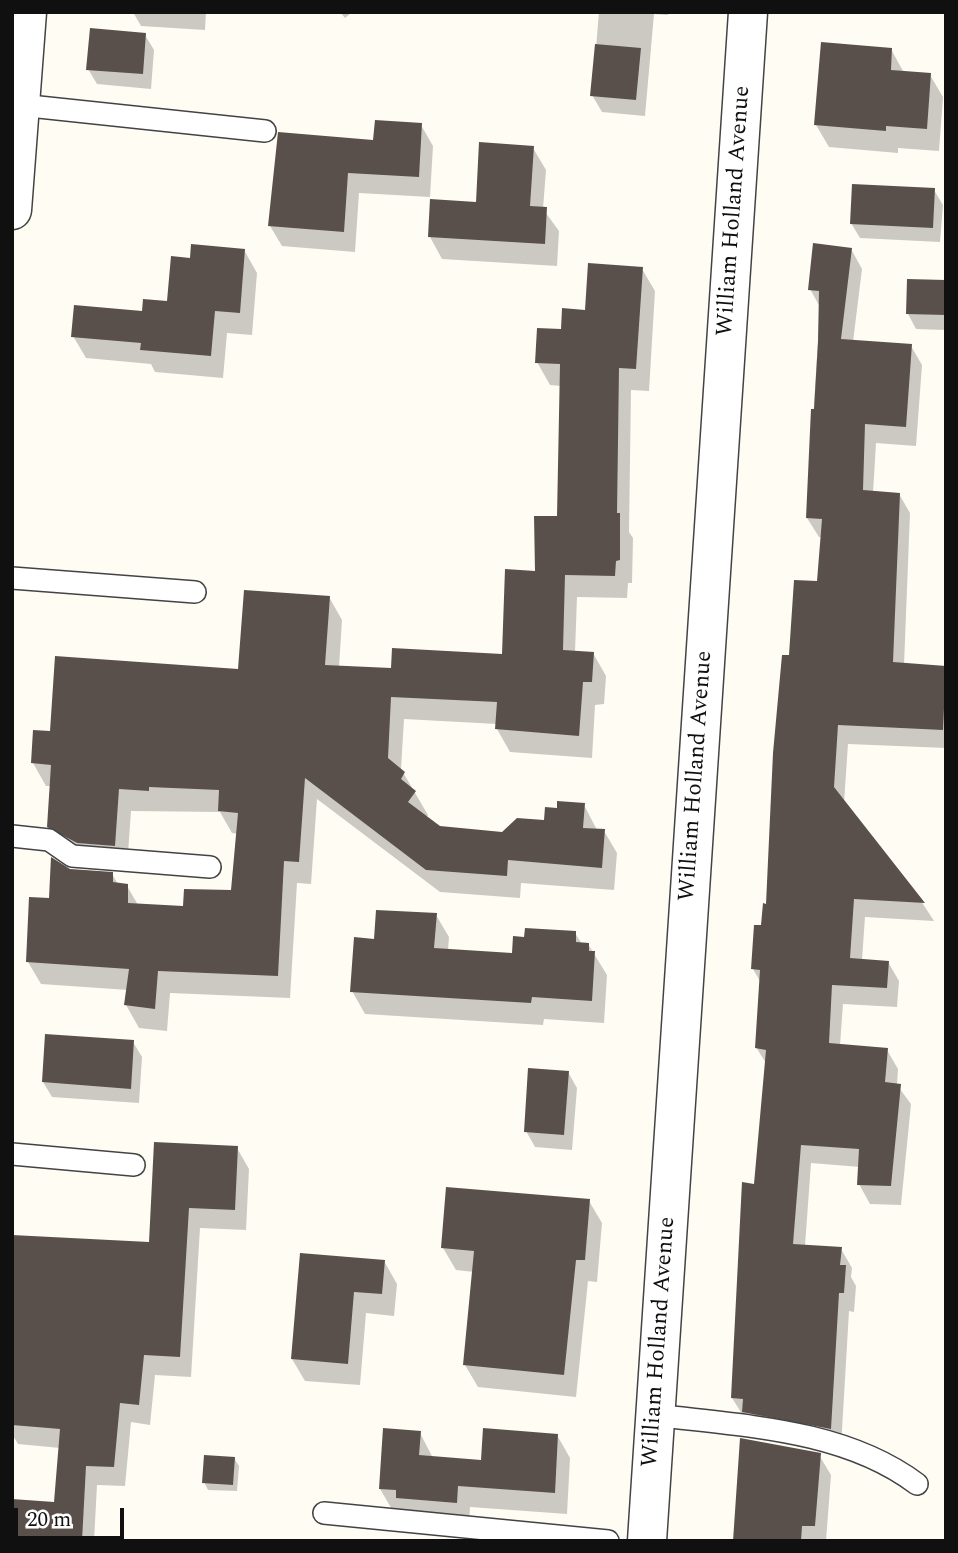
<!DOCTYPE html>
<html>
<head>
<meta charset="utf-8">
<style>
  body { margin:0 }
  #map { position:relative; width:958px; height:1553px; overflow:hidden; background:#fffcf4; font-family:Spectral,serif }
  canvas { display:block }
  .frame { position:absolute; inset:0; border:14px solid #101010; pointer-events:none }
  .scale { position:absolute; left:14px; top:1508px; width:110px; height:32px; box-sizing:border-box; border:4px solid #101010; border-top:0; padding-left:9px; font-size:21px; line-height:24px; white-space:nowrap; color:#101010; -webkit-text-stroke:5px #fff; paint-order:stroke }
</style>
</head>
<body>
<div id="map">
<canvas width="958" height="1553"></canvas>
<div class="frame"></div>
<div class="scale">20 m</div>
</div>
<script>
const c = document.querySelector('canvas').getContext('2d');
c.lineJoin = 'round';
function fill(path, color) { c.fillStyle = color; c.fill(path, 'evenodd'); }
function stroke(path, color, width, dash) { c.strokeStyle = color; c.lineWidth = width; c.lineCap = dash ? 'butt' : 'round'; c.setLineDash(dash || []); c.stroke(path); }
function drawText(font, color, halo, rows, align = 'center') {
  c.font = font + ' Spectral,serif'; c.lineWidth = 7; c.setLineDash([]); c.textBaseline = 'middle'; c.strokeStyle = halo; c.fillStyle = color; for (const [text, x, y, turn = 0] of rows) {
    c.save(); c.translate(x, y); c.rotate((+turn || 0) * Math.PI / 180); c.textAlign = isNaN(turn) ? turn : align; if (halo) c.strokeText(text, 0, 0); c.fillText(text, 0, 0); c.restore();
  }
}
fill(new Path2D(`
  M133 12H206L205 30 141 26Z
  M340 12H352L345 18Z
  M599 12H668V15L654 14 645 116 602 112 592 95Z
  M145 35 154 50 151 89 97 84 88 69Z
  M891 49 904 73 930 75 943 97 939 151 898 148V153L829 147 816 125Z
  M421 125 433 146 430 197 359 193 355 252 282 246 270 226 375 142Z
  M533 148 546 170 543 209 559 231 557 266 442 259 430 237 477 203Z
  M934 190 943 205 940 242 860 238 851 223Z
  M851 249 862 269 853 342 911 346 922 365 916 446 876 443 873 493 899 494 910 513 904 665 946 668V748L848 744 844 803 923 904 934 921 865 917 862 960 888 962 899 981 897 1007 843 1004 840 1045 887 1050 898 1069 897 1085 911 1104 901 1205 870 1204 859 1184 860 1167 811 1163 805 1246 841 1249 852 1268 851 1277 856 1286 854 1312 849 1311 841 1447 744 1417 732 1398 767 1065 756 1047 761 983 753 969 767 905 791 657 819 583 822 537H819L807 518 820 307 810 289Z
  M244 250 257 273 252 335 227 333 223 378 155 372 151 364 86 358 73 336 169 302 192 260Z
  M642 269 655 291 649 391 631 390 629 532 633 538 632 583H628L627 598 577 597 575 652 593 653 606 676 604 704 595 705 592 758 510 752 497 729V724L404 719 401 769 428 815 426 818 439 828 503 833 546 822 558 810 584 805 597 830 604 831 617 853 614 890 521 883 520 898 440 892 317 799 311 884 297 883 290 998 170 993 167 1031 139 1028 126 1005 128 990 41 984 28 962 51 899 70 871 112 874 118 884 127 886 138 905 185 908 232 892 238 834 232 833 220 812 131 811 127 868 62 849 49 826 51 786H46L33 763 52 733 239 670 329 597 342 620 339 667 392 670 504 656 559 517 561 386 550 385 537 362 562 331Z
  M946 282V330L916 329 908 314Z
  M436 915 449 937 448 951 514 955 575 933 582 944H588L607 975 604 1023 544 1019 543 1025 365 1014 352 991 375 941Z
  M133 1042 142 1057 139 1103 52 1097 43 1082Z
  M568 1072 577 1088 572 1150 535 1147 526 1131Z
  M237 1148 249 1169 246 1230 200 1228 191 1377 155 1375 150 1425 131 1422 125 1486 97 1485 94 1541H12L55 1503 60 1448 18 1444 12 1434V1237L150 1244Z
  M589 1201 602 1223 597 1282 588 1281 576 1397 478 1387 465 1365 474 1272 456 1270 443 1248Z
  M301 1255 384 1261 397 1284 394 1316 366 1313 360 1385 305 1381 292 1359Z
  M420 1433 433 1458 483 1461 557 1435 570 1458 567 1514 470 1507 469 1525 393 1511 380 1489Z
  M819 1455 831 1475 826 1541H735Z
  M234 1458 239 1466 237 1491 208 1490 204 1482Z`), '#0003');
fill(new Path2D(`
  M90 28 146 33 143 74 86 70Z
  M821 42 892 48 891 70 931 73 927 129 886 126V131L814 125Z
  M595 44 641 48 636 100 590 96Z
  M375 120 422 123 419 177 348 173 344 232 268 226 278 132 373 140Z
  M479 142 534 146 530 206 547 207 545 244 428 237 430 199 476 202Z
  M852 184 935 188 933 228 850 224Z
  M813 243 852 248 841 339 912 344 906 427 865 424 863 490 900 493 893 662 946 666 943 730 838 725 834 787 925 903 854 899 850 958 889 961 887 988 832 985 829 1043 888 1048 885 1082 901 1084 891 1186 857 1185 859 1149 801 1145 793 1244 842 1247 840 1265H846L844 1293H839L831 1429 742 1412 743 1399 731 1398 742 1182 754 1184 766 1050 755 1048 760 970 751 969 754 925H761L763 903 766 904 773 753 782 655H789L794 580 817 581 822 519 806 518 811 409H814L818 342 819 291 808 290Z
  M191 244 245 249 240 313 215 311 211 356 140 350 141 343 71 337 74 305 142 311 143 299 167 301 171 256 190 258Z
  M588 263 643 267 636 369 619 368 617 513H620V560L616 561 615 576 565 575 563 650 594 652 592 682H583L579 736 495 729 497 702 391 697 388 758 405 772 401 779 416 791 408 802 440 826 502 832 517 818 544 820 545 807 557 808V801L585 803 583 828 605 829 602 868 508 860 507 876 426 870 305 778 299 862 284 861 278 976 158 971 155 1009 124 1005 129 969 26 962 29 897 49 898 51 857 70 869 113 872V882L128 884V903L183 906 184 889 231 890 238 813 218 811 219 790 149 787V791L119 789 115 846 77 843 47 827 51 765 31 763 33 730 50 731 55 656 238 669 244 590 330 596 325 665 391 668 392 648 502 654 505 569 535 571 534 516H557L560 364 535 363 537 328 561 329 562 308 585 310Z
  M907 279 946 280V315L906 314Z
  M376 910 437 913 434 948 512 953 513 936 524 937 525 928 576 931V942L589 943V951H595L592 1001 532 997 531 1003 350 992 354 937 374 939Z
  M45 1034 134 1040 131 1089 42 1082Z
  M528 1068 569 1071 564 1135 524 1132Z
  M154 1142 238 1146 235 1210 189 1208 180 1357 144 1355 139 1405 120 1403 114 1467 86 1466 82 1541H12V1499L54 1502 60 1429 12 1425V1235L149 1242Z
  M446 1187 590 1199 585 1260H576L564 1375 463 1365 474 1251 441 1248Z
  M300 1253 385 1260 382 1294 354 1292 348 1364 291 1359Z
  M383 1428 421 1431 419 1455 481 1460 483 1428 558 1434 555 1493 458 1486 457 1503 396 1498V1490L379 1489Z
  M740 1438 821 1453 815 1526H802L801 1541H733Z
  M204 1455 235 1457 233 1485 202 1483Z`), '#5a504b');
const service = new Path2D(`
  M20 105 265 131
  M12 578 195 592
  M12 836 49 840 72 856 210 867
  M12 1154 134 1165
  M655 1415C743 1426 844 1429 917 1484
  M324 1513 608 1541`);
const minor = new Path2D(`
  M12 210 27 12
  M647 1541 748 12`);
stroke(service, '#434343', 24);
stroke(minor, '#434343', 41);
stroke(service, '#fff', 21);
stroke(minor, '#fff', 38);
drawText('23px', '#101010', '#fff', [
  ["William Holland Avenue",735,211,-86],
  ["William Holland Avenue",697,776,-86],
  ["William Holland Avenue",660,1342,-86]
]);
</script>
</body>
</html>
